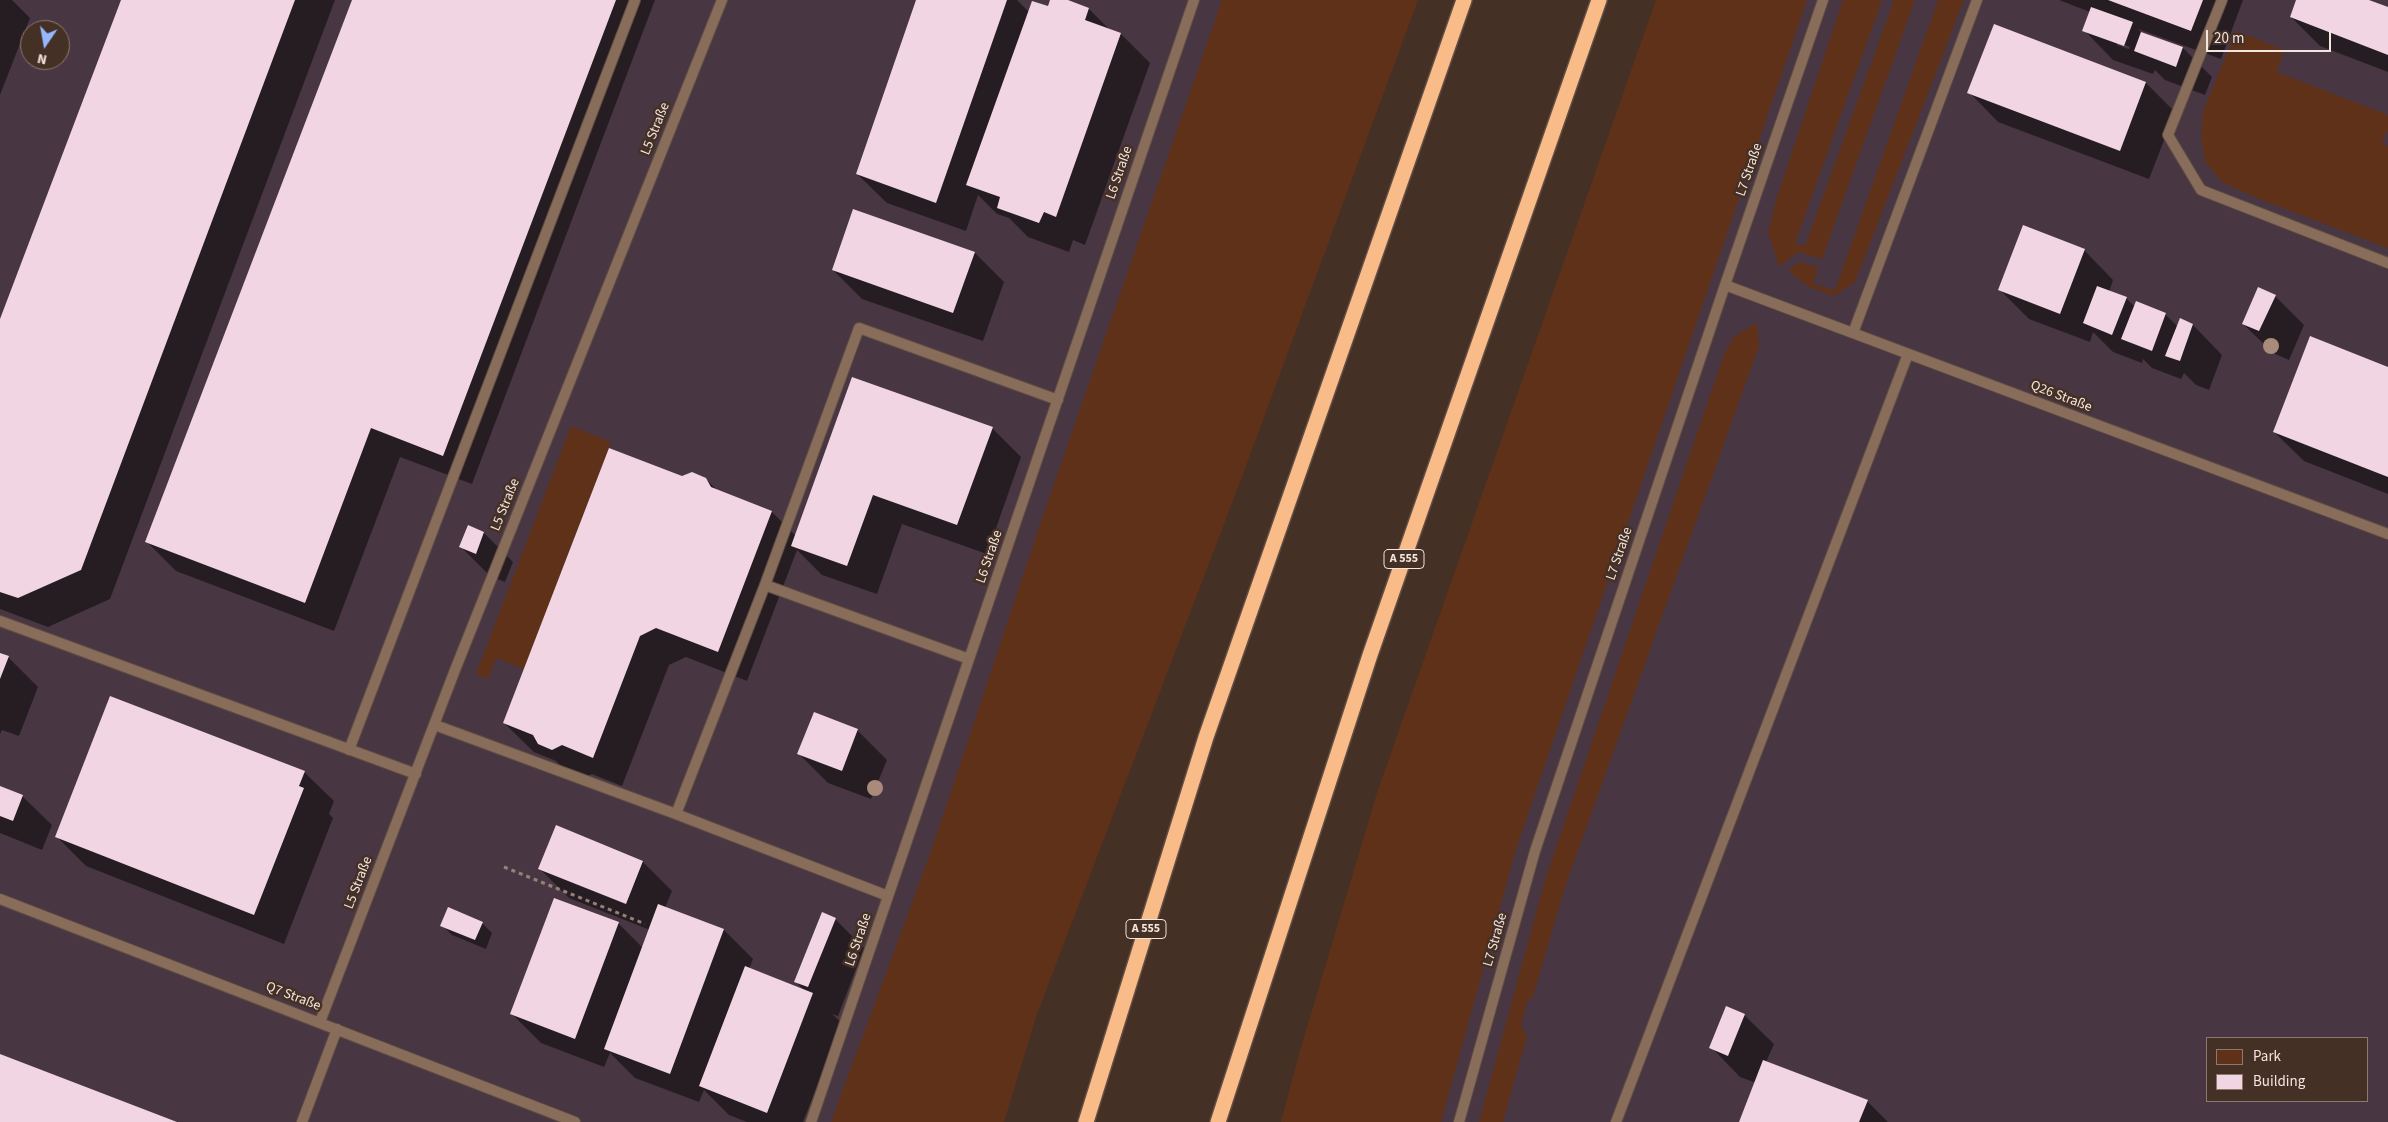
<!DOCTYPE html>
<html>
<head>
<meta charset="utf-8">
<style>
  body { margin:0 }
  #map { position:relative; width:2388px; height:1122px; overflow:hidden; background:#453025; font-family:"Source Sans 3",sans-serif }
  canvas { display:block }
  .legend { position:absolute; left:2206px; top:1037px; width:162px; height:65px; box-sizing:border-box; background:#453025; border:1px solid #8b786f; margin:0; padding:6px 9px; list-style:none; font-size:15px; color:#f3e5df }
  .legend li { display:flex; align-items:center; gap:10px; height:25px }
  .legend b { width:25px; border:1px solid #8b786f }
  .north { position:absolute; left:20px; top:20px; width:50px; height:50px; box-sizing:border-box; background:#453025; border:1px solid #8b786f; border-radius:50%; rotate:192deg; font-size:14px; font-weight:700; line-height:20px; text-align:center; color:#f3e5df }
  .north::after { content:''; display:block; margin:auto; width:18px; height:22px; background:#94b7fd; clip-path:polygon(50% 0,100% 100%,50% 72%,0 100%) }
  .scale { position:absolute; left:2206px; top:30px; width:125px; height:22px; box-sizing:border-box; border:2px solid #f3e5df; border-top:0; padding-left:6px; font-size:15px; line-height:18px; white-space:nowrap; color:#f3e5df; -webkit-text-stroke:4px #453025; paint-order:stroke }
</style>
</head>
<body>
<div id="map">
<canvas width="2388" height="1122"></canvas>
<ul class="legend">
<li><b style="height:14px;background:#603119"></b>Park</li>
<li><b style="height:14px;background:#f1d5e2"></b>Building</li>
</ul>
<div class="north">N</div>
<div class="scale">20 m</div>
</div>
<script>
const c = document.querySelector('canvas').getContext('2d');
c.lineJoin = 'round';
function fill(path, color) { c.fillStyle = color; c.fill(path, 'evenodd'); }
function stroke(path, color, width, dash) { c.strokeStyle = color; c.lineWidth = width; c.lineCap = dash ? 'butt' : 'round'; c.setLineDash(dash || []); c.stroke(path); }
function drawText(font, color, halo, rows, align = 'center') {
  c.font = font + ' "Source Sans 3",sans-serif'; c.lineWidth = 5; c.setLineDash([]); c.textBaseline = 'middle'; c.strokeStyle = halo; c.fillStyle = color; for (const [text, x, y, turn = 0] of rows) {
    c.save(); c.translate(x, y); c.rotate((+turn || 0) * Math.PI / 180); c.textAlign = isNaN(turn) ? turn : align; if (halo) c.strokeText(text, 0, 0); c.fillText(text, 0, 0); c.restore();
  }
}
fill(new Path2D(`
  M0 0H1348L966 1122H0ZM30 30H60V60H30Z
  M1704 0H2388V1122H1347ZM2207 1038H2367V1101H2207Z`), '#483743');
fill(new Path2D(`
  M1222 0H1418L1240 482 1037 1014 1004 1122H831L931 851 1047 504Z
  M1656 0H1807L1516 849 1441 1122H1281L1297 1061 1377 793Z
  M1843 0H1882L1795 243 1805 246 1894 0H1915L1822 259 1798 252 1779 267 1768 232 1776 200Z
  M1938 0H1964L1855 282 1834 296 1809 287 1788 271 1799 262 1818 267 1813 284 1835 290Z
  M2236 31 2284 50 2277 72 2388 115V129L2382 144 2388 146V248L2259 199 2222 182 2205 161 2201 135 2203 112Z
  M1757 322 1759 346 1565 887 1532 1000 1528 998 1521 1026 1527 1036 1503 1122H1479L1545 880 1724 354 1734 337Z
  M571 426 611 442 524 669 496 658 488 679 476 674Z`), '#603119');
fill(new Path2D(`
  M0 0H12L30 18 0 95Z
  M122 0H335L110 599 48 627 0 609V322Z
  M353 0H655L472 484 400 457 334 631 176 571 147 542Z
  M918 0H1017L1029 12 1049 8 1051 0H1064L1089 9 1110 30 1121 34 1150 63 1085 245 1073 240 1069 252 1028 237 1009 218 997 214 978 195 966 231 887 203 857 174Z
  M2059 0H2243L2221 59 2138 29 2142 33 2183 48 2212 77 2205 95 2165 80 2155 70 2153 74 2113 60 2084 30 2090 12ZM2117 42 2130 47 2129 49 2117 45Z
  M2297 0H2365L2388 9V72L2320 46 2291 17Z
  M2146 83 2175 112 2149 179 1998 122 1969 92Z
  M2084 250 2113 280 2109 292 2126 298 2135 307 2165 314 2178 327 2180 320 2193 325 2222 355 2209 390 2196 385 2184 373 2181 379 2152 368 2143 359 2142 363 2113 352 2093 332 2090 342 2029 319 1999 289Z
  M975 253 1004 282 983 341 862 299 833 270Z
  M2275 296 2304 325 2289 360 2273 353 2243 324Z
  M2388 368V494L2304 461 2274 432Z
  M992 428 1021 457 987 554 902 524 877 594 822 575 797 550 747 681 686 657 669 665 622 786 592 774 582 779 568 773 556 761 534 752 504 723 682 477 706 479 718 491 772 512 796 536Z
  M469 527 484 533 513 562 505 582 490 576 460 546Z
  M0 654 8 657 38 687 19 736 2 730 0 734Z
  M857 730 887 760 871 799 828 783 799 754Z
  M304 772 334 801 329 814 333 818 284 944 86 866 57 837Z
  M0 787 22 796 52 825 42 850 0 833Z
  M556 827 643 862 672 891 665 908 724 930 753 959 749 969 805 991 796 982 835 919 864 948 838 1016 832 1014 842 1023 803 1122H747L729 1115 704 1090 699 1102 635 1078 610 1053 604 1067 541 1043 512 1014 618 923 643 948 650 930 569 898 540 869Z
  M482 923 492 933 486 949 452 935 442 925Z
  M1744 1015 1774 1044 1766 1062 1867 1101 1888 1122H1740L1756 1083 1740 1077 1711 1047Z`), '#0007');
fill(new Path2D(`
  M121 0H295L81 570 18 598 0 592V319Z
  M352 0H616L443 456 371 428 305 603 145 542Z
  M916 0H1007L936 203 856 174Z
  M1050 0H1068L1089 8 1085 20 1121 33 1056 217 1044 212 1039 223 997 208 1000 197 966 185 1032 1 1048 6Z
  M2108 0H2203L2191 31Z
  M2296 0H2369L2388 7V55L2290 17Z
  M2091 7 2133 22 2124 46 2082 31Z
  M1994 24 2146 82 2120 151 1967 93Z
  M2141 32 2183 47 2176 67 2134 51Z
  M853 209 975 252 953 313 832 270Z
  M2023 225 2085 249 2060 314 1998 290Z
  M2097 286 2127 297 2112 335 2083 323Z
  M2258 287 2276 295 2259 331 2242 324Z
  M2136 301 2166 313 2152 351 2121 339Z
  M2180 318 2193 324 2180 361 2165 356Z
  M2310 336 2388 367V477L2273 432Z
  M852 377 993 427 957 525 873 495 847 566 791 546Z
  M609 448 682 476 692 472 706 478 711 487 772 511 718 652 656 628 640 636 593 758 562 745 552 750 538 744 533 735 503 723Z
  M468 525 484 532 476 554 459 547Z
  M0 653 9 656 0 679Z
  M110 696 305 771 299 786 304 788 254 915 55 837Z
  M814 712 858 729 842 771 797 754Z
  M0 786 23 795 13 821 0 816Z
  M556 825 643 861 626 904 538 869Z
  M554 898 619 922 575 1039 510 1014Z
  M658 904 724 929 670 1074 604 1049Z
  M448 907 483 922 475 940 440 926Z
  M822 912 836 918 808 987 794 982Z
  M745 966 813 993 767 1113 699 1086Z
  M1726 1006 1745 1014 1728 1056 1709 1048Z
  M0 1054 177 1122H0Z
  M1763 1060 1868 1100 1859 1122H1739Z`), '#f1d5e2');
const service = new Path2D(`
  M2222 0 2168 135 2201 190 2388 263
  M1725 285 2388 534
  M1853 333 1977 0
  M765 585 969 659
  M0 621 416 774
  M435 725 676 814 888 896
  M349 750 635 0
  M676 814 765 585 859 328 1058 400
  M0 899 575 1122
  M320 1022 455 670 722 0
  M302 1122 337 1029
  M811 1122 1194 0
  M1459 1122 1535 851 1725 285 1823 0
  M1616 1122 1908 354`);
const motorway = new Path2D(`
  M1086 1122 1206 737 1464 0
  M1218 1122 1370 655 1599 0`);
stroke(service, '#614d43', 12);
stroke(motorway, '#614d43', 18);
stroke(new Path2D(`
  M504 867 645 924`), '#938178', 3, [4, 4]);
stroke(service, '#886e5a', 10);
stroke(motorway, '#f9bb87', 15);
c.fillStyle = '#a98a7b';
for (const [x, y] of [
  [2271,346],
  [875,788]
]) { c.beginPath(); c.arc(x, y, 8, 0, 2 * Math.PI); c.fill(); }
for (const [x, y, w] of [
  [1404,559,40],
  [1146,929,40]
]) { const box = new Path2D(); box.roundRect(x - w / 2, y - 9.5, w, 19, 4); c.fillStyle = '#453025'; c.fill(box); stroke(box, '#f3e5df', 1); }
drawText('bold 12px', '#f3e5df', null, [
  ["A 555",1404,559],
  ["A 555",1146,929]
]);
drawText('14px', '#f3e5df', '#453025', [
  ["L5 Straße",656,129,-68],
  ["L7 Straße",1750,170,-71],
  ["L6 Straße",1120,173,-71],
  ["Q26 Straße",2061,397,21],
  ["L5 Straße",506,505,-68],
  ["L7 Straße",1620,554,-71],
  ["L6 Straße",990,557,-71],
  ["L5 Straße",359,883,-69],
  ["L6 Straße",859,940,-71],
  ["L7 Straße",1496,940,-74],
  ["Q7 Straße",293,997,21]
]);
</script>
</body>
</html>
